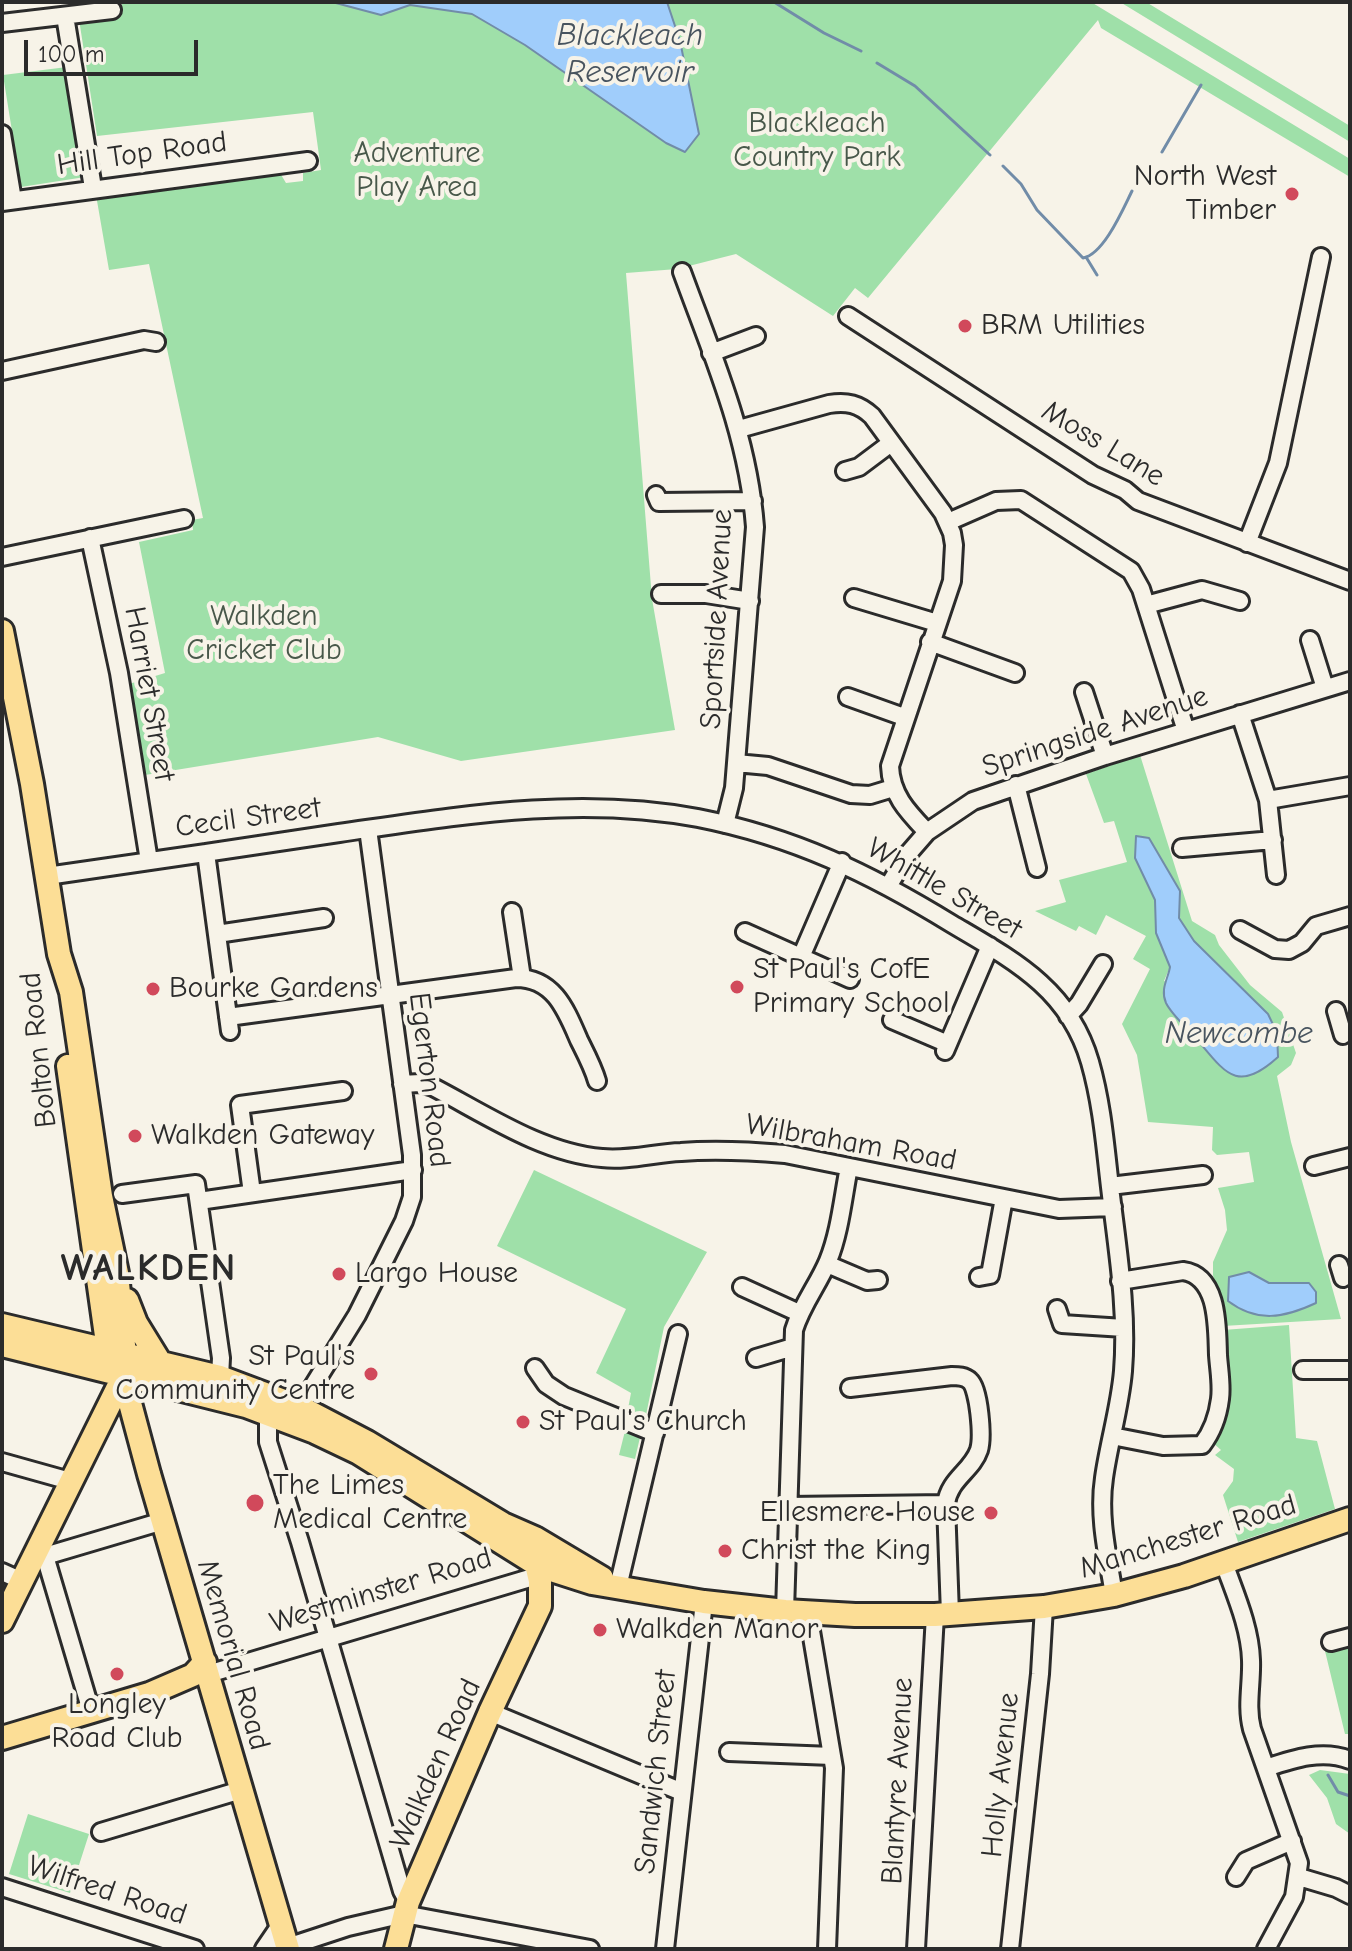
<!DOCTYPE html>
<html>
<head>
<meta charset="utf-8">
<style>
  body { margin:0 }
  #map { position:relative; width:1352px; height:1951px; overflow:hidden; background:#f7f3e8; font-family:"Comic Neue",sans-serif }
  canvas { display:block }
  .frame { position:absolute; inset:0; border:4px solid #2b2b2b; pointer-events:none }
  .scale { position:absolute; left:24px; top:40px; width:174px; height:36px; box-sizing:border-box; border:4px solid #2b2b2b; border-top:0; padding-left:10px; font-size:24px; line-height:28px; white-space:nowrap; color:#2b2b2b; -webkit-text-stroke:6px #f7f3e8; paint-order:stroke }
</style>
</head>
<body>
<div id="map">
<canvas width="1352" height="1951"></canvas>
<div class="frame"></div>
<div class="scale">100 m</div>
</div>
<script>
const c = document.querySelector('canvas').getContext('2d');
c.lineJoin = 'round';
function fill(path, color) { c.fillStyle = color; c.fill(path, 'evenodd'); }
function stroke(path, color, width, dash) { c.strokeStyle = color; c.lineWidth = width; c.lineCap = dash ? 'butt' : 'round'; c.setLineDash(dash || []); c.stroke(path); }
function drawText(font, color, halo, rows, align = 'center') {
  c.font = font + ' "Comic Neue",sans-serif'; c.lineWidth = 8; c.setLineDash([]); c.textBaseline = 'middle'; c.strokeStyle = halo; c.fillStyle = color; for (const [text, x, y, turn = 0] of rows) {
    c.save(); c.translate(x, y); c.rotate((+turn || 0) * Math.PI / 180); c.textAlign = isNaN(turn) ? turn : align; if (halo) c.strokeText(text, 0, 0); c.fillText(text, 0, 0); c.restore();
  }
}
fill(new Path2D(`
  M122 2H1091L1350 159V177L1101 28 1098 20 868 298 855 288 833 316 736 254 677 269 626 273 652 599 675 730 461 761 378 737 145 775 129 684 165 673 139 542 193 530 192 520 203 518 149 264 109 270 96 195 280 173 286 183 303 181V173L321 170 313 112 97 136 79 19 122 12Z
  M1120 2H1146L1350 126V142Z
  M67 67 85 177 21 187 3 75Z
  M1140 755 1192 921 1215 935 1219 945 1250 985 1282 1012 1296 1053 1291 1065 1277 1076 1291 1142 1341 1319 1223 1326 1213 1275V1262L1227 1230 1225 1210 1218 1188 1254 1182 1249 1152 1217 1155 1212 1150 1213 1127 1148 1122 1137 1055 1122 1024 1150 969 1133 959 1146 936 1106 915 1096 935 1079 926 1076 931 1035 911 1066 902 1059 880 1127 862 1114 821 1104 823 1086 774ZM1149 838 1180 891 1179 918 1194 941 1268 1014 1164 981 1170 967 1156 933 1155 900 1135 858Z
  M534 1170 707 1252 664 1327 645 1420 627 1414 631 1393 596 1373 626 1309 497 1246Z
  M1289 1325 1296 1438 1317 1441 1335 1509 1238 1542 1223 1495 1233 1481 1234 1469 1215 1455 1221 1450 1212 1442 1223 1330Z
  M626 1427 641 1433 635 1459 619 1455Z
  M1350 1645V1734H1345L1325 1651Z
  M1320 1770 1350 1774V1834L1336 1824 1327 1798 1309 1775Z
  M28 1814 89 1834 70 1893 9 1874Z`), '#9fe0a9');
const water = new Path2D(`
  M332 2H667L680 41 699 134 685 152 666 143 525 45 472 14 410 5 381 15Z
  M1136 836 1149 838 1180 891 1179 918 1194 941 1268 1014 1277 1033 1278 1057C1236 1095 1225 1072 1195 1037 1186 1027 1172 1015 1166 1003 1160 989 1168 979 1170 967L1156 933 1155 900 1135 858Z
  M1249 1272 1269 1283H1309L1316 1292V1303C1284 1318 1257 1323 1228 1301L1229 1277Z`);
fill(water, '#a0cdfb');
stroke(water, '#718ca8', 2);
stroke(new Path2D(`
  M774 2 824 33 861 51
  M877 63 915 86 990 155
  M1162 152 1201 85
  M1003 166 1021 184 1037 210 1083 258C1104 254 1123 209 1132 191
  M1086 257 1097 275
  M1328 1775 1338 1792 1350 1796`), '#718ca8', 3);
const minor = new Path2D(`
  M65 16 93 188
  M2 23 112 10
  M2 134 13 200
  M2 202 308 161
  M682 272C713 357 748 435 755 527L734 788 725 824
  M848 316 1093 475 1125 490 1138 501 1350 581
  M711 353 756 336
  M2 371 144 340 156 342
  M739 429 829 404C847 401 859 404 872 416L943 513 952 533 954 545 952 581 890 766C891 795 908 812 927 832
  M845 471 859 467 891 443
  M656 495 659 502 753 501
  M948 522 996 501 1021 500 1131 571 1141 589 1186 731
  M90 538 119 673 149 861
  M1247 543 1278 463 1321 257
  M2 557 184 519
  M661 594H706L750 601
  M854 598 937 623
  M1146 605 1202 590 1240 601
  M1310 640 1325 688
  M930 642 1015 673
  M1084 692 1105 756
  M848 697 904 717
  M1240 714 1268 800 1276 875
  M736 763 768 766 851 794 870 795 893 788
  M1016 785 1037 868
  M1268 800 1350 786
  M1182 848 1273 840
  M206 853 230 1031
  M47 876C144 862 242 848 339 833 458 816 577 795 698 818 794 837 869 873 952 924 1013 960 1069 989 1090 1062 1102 1104 1105 1144 1110 1187 1117 1247 1128 1310 1123 1371 1120 1407 1109 1442 1104 1478 1098 1517 1108 1557 1114 1595
  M889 885 907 855 927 832 973 801 1105 756 1350 681
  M512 912 522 978
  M1240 930 1275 949 1289 950 1302 943 1316 926 1350 916
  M745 932 850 979
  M217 934 324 918
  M801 957 842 862
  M1336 1011 1343 1035
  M1068 1016 1079 1004 1103 964
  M228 1017 516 978C554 978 566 1010 579 1040 586 1054 593 1067 597 1081
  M892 1020 948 1044
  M945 1051 990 946
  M402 1084 420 1083 433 1087C485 1114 542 1153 602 1158 628 1161 655 1153 681 1152 716 1149 750 1151 785 1154L1059 1209 1113 1207
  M1314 1166 1350 1157
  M1110 1186 1203 1175
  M252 1193 240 1105 343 1091
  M122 1194 196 1184 221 1358 220 1377
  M199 1201 413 1170
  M827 1264 867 1281 878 1280
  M1339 1265 1343 1278
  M979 1277 990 1275 1004 1198
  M742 1287 799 1313
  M1057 1309 1062 1324 1124 1328
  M756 1358 793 1347
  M535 1368 546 1384 564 1396 655 1433
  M1303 1370H1350
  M300 1407 357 1315 404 1221 412 1197V1155L368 829
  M268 1415V1442L300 1542 402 1891 408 1902
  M1112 1436 1163 1446 1202 1445C1212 1432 1218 1415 1220 1399 1222 1385 1219 1370 1218 1355 1217 1328 1219 1276 1183 1271L1120 1281
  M2 1462 70 1481
  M946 1504 950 1614
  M788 1506 946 1504C949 1479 972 1471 979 1450 983 1437 979 1389 970 1381 965 1376 958 1376 952 1376L850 1388
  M37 1551 45 1556 91 1711
  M45 1556 163 1521
  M1224 1563C1235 1594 1250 1627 1251 1660 1252 1683 1246 1706 1252 1729L1299 1863 1294 1897 1266 1949
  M2 1572 22 1581
  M618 1587 678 1334
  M785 1611 794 1330C802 1304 818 1285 828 1261 840 1232 843 1197 849 1167
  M808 1613 834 1768 827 1949
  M1331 1642 1350 1637
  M208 1674 540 1575
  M490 1712 682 1792
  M729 1752 832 1756
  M1266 1768C1293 1759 1322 1749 1350 1760
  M101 1832 241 1790
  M1236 1877 1246 1861 1292 1841
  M1299 1877 1336 1888 1350 1895
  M2 1887 195 1949
  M264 1949 281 1924
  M281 1949 348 1927 404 1914 590 1949
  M665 1949 704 1602
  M916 1949 935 1615
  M1010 1949 1040 1674 1044 1607`);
const major = new Path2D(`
  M2 631 32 784 59 954 71 992 101 1196 117 1273 125 1355 123 1377 2 1621
  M68 1066 108 1350 123 1377 149 1474 288 1949
  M127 1300 136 1323 160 1362
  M2 1325 220 1377 300 1407 367 1442 503 1524 535 1538 602 1578
  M2 1345 246 1406 315 1432 357 1452 539 1566 592 1583 704 1602 785 1611 855 1615H935L1044 1607 1114 1595 1184 1576 1350 1519
  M2 1738 149 1694 193 1675 205 1662
  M396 1949 408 1902 490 1712 540 1606V1581L534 1555`);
stroke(minor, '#2b2b2b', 22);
stroke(major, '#2b2b2b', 28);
stroke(minor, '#f7f3e8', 16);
stroke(major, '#fcde96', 22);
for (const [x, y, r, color] of [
  [1292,194,8,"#d1495b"],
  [965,326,8,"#d1495b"],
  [737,987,8,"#d1495b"],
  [153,989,8,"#d1495b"],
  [135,1136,8,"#d1495b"],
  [339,1274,8,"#d1495b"],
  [371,1374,8,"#d1495b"],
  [523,1422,8,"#d1495b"],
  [255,1503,10,"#d1495b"],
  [991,1513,8,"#d1495b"],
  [725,1551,8,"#d1495b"],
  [600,1630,8,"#d1495b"],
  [117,1674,8,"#d1495b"]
]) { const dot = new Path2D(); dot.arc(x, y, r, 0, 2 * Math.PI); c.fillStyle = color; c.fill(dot); stroke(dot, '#f7f3e8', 3); }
drawText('30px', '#48584a', '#f7f3e8', [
  ["Blackleach",817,124],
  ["Country Park",817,158],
  ["Adventure",417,154],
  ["Play Area",417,188],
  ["Walkden",264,617],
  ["Cricket Club",264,651]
]);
drawText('30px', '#2b2b2b', '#f7f3e8', [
  ["Hill Top Road",142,154,-8],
  ["Moss Lane",1103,444,31],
  ["Sportside Avenue",717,619,-87],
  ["Harriet Street",149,694,80],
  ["Springside Avenue",1095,732,-18],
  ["Cecil Street",248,818,-8],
  ["Whittle Street",944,889,30],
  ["Bolton Road",39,1050,-96],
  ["Egerton Road",429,1080,83],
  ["Wilbraham Road",851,1143,10],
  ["Manchester Road",1188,1537,-17],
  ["Westminster Road",381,1591,-17],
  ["Memorial Road",233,1655,74],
  ["Walkden Road",436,1764,-66],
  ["Sandwich Street",656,1772,-84],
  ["Holly Avenue",1001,1775,-84],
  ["Blantyre Avenue",898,1781,-87],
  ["Wilfred Road",107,1891,18]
]);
drawText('30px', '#2b2b2b', '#f7f3e8', [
  ["North West",1276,177,"right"],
  ["Timber",1276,211,"right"],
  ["BRM Utilities",981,326],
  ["St Paul's CofE",753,970],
  ["Primary School",753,1004],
  ["Bourke Gardens",169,989],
  ["Walkden Gateway",151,1136],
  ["Largo House",355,1274],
  ["St Paul's",355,1357,"right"],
  ["Community Centre",355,1391,"right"],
  ["St Paul's Church",539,1422],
  ["The Limes",273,1486],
  ["Medical Centre",273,1520],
  ["Ellesmere House",975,1513,"right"],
  ["Christ the King",741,1551],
  ["Walkden Manor",616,1630],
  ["Longley",117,1705,"center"],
  ["Road Club",117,1739,"center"]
], 'left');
drawText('italic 32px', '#48545f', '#f7f3e8', [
  ["Blackleach",630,36],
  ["Reservoir",630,73],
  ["Newcombe",1239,1034]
]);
c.letterSpacing = '2px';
drawText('bold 38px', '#2b2b2b', '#f7f3e8', [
  ["WALKDEN",149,1269]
]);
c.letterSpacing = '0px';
</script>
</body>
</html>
